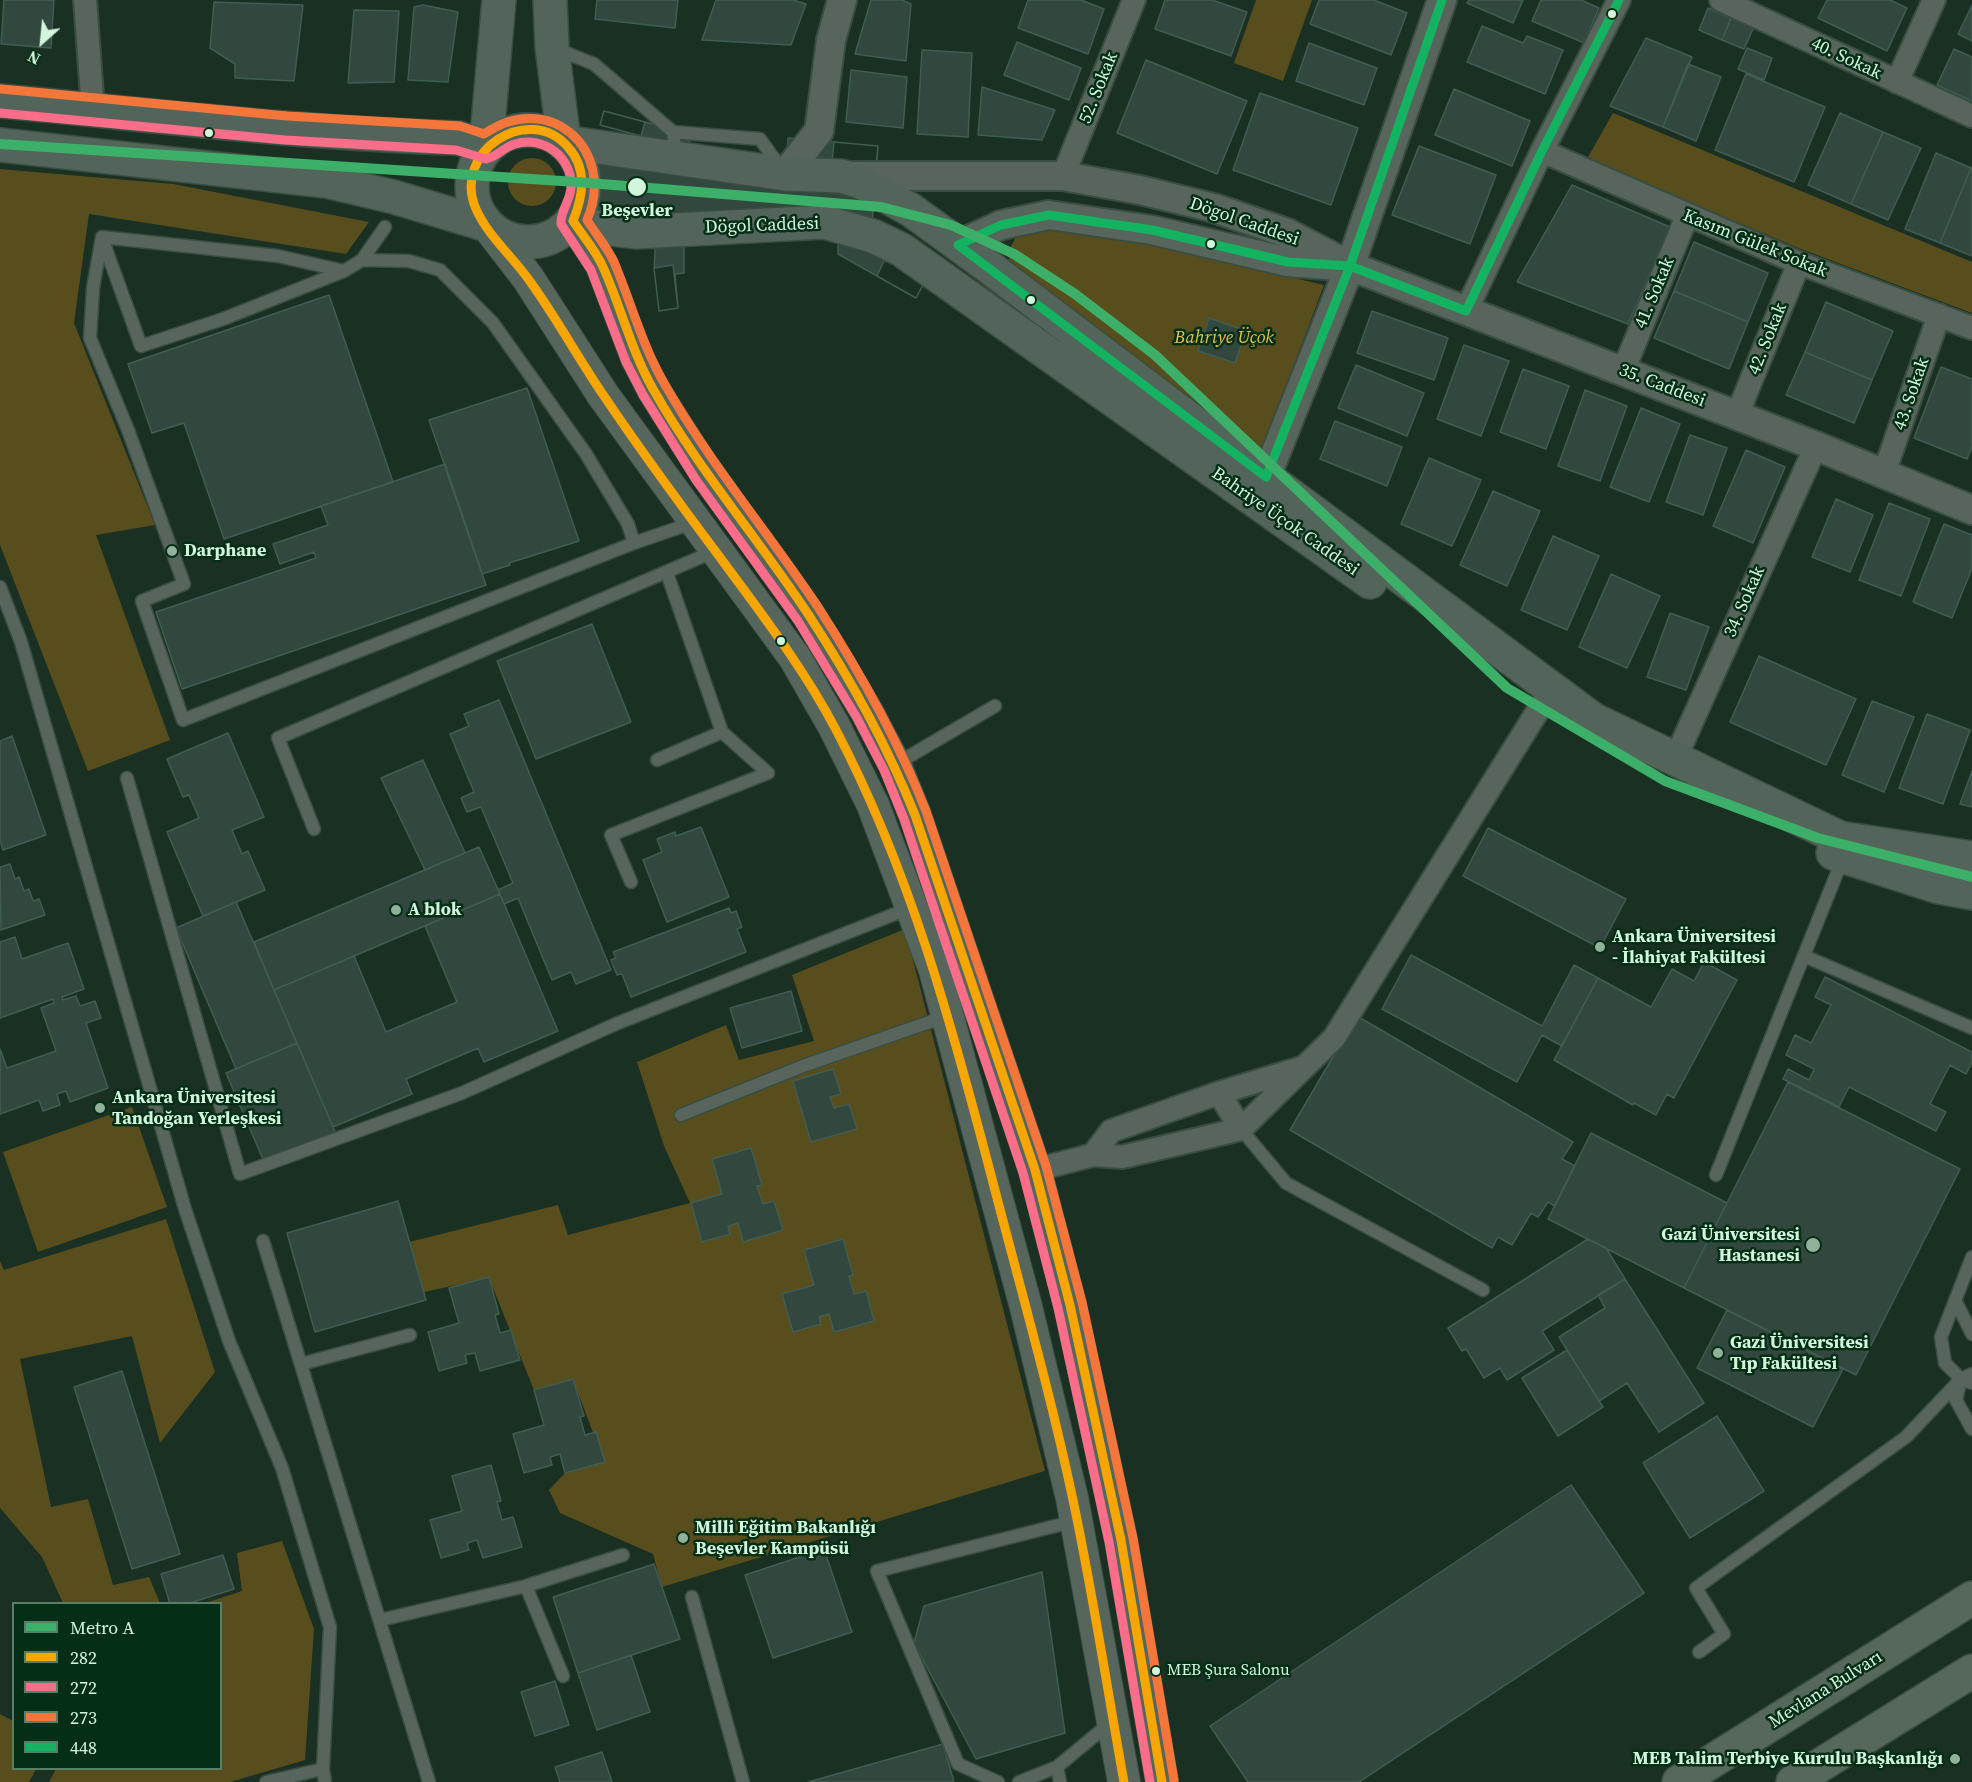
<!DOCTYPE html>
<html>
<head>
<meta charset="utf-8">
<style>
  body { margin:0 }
  #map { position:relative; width:1972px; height:1782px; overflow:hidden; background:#1a3023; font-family:"Source Serif 4",serif }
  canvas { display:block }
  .legend { position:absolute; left:12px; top:1602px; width:210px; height:168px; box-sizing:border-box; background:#052e17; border:2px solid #577e66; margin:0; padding:8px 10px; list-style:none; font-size:18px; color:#d2f6dc }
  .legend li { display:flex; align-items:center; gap:12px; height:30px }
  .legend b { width:30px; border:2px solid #577e66 }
  .north { position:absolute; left:12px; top:12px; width:60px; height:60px; -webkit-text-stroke:4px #052e17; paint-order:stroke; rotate:207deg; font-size:16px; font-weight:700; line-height:24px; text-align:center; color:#d2f6dc }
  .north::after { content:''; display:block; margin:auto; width:21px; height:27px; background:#d2f6dc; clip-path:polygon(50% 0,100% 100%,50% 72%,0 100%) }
</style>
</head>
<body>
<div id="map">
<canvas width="1972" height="1782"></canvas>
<ul class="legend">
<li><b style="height:8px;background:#3caf69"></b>Metro A</li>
<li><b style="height:8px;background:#f7a600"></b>282</li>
<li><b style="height:8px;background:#fb6d88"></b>272</li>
<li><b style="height:8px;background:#f5763a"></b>273</li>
<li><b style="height:8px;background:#13b361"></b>448</li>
</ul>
<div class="north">N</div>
</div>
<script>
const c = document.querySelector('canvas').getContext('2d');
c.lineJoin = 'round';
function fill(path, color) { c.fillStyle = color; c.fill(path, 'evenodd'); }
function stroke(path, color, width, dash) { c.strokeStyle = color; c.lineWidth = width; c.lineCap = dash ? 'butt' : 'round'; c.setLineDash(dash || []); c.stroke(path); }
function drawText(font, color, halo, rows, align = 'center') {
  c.font = font + ' "Source Serif 4",serif'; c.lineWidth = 5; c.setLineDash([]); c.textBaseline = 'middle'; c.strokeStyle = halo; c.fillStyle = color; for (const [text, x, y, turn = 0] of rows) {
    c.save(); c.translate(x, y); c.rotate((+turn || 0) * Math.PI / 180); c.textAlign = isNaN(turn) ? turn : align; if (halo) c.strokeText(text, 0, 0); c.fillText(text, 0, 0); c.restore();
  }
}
fill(new Path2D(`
  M1256 0H1312L1283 81 1234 63Z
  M1613 113 1972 262V313L1801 249 1587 159Z
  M508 182a24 24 0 1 1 48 0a24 24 0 1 1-48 0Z
  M0 169 173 184 369 222 346 254 89 214 74 323 155 525 96 535 170 740 88 771 0 545Z
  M1034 226 1077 227 1324 285 1260 455 1015 275 1007 253 1018 234Z
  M905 929 1045 1471 662 1587 653 1554 560 1513 549 1490 565 1473 604 1461 573 1380 534 1390 489 1278 424 1292 409 1242 558 1205 568 1235 690 1203 664 1146 637 1062 726 1025 739 1060 814 1041 792 975Z
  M132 1107 167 1207 38 1252 3 1152Z
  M166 1219 215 1372 160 1443 132 1336 20 1359 51 1507 88 1499 113 1585 149 1577 160 1603H63L42 1557 0 1508V1261L4 1270Z
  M282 1541 314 1629 305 1760 230 1782H49L56 1769 220 1768V1604L205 1603 242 1591 237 1553Z
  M0 1714 13 1721 14 1768 36 1769 29 1782H0Z`), '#584e1d');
const building = new Path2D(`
  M4 0H54L51 48 1 44Z
  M597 0H678L675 28 595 19Z
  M716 0H793L806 4 791 45 702 40Z
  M871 0H902L911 4 906 61 855 54Z
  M1028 0H1081L1104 9 1088 54 1018 28Z
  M1165 0H1212L1247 12 1231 56 1155 29Z
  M1319 0H1374L1407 13 1391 55 1310 24Z
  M1469 0H1523L1513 23 1467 3Z
  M1541 0H1581L1599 8 1584 43 1532 21Z
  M1827 0H1890L1907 8 1887 51 1818 18Z
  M214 2 303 5 294 81 235 78V64L210 48Z
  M423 5 458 12 448 82 408 80 414 7Z
  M1972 5V41L1958 34Z
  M1708 8 1731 18 1722 40 1699 30Z
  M354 10 399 11 394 82 348 83Z
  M1731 18 1754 27 1744 49 1722 40Z
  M1482 26 1523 43 1527 36 1563 50 1545 94 1467 62Z
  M1646 38 1692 57 1663 127 1610 106Z
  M1017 42 1081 68 1069 100 1004 75Z
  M1309 43 1377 68 1364 105 1296 81Z
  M1747 48 1772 58 1764 80 1738 69Z
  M1954 49 1972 57V101L1937 85Z
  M922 50 972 53 968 137 917 134Z
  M1146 60 1247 101 1217 174 1117 133Z
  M1688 64 1721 77 1696 141 1663 127Z
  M851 70 907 77 903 128 846 122Z
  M1746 74 1825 107 1794 182 1715 150Z
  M982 87 1055 110 1042 140 978 135Z
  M1454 89 1530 121 1512 166 1435 135Z
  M1260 93 1358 128 1331 205 1233 170Z
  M604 111 645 122 641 136 600 125Z
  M604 111 690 134 689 150 787 157 788 138 878 146 870 250 925 281 916 298 838 254V236L684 225V273L675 274 678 308 659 311 654 268 657 222 584 217 589 143 641 147V136L600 125Z
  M1840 113 1883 132 1851 204 1808 185Z
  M1883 132 1921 148 1888 220 1851 204Z
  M834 142 878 146 875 176 831 172Z
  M1419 146 1496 175 1470 244 1392 215Z
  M1936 153 1971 168 1940 243 1905 229Z
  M1971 168H1972V256L1940 243Z
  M1572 185 1670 227 1628 324 1517 282Z
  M1694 242 1768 273 1748 322 1674 291Z
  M885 259 925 281 916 298 877 276Z
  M673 265 678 308 659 311 654 268Z
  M1674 291 1748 322 1729 369 1654 338Z
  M329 295 393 482 224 539 184 423 152 433 128 364Z
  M1826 302 1893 331 1872 380 1805 352Z
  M1372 311 1448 338 1434 380 1357 353Z
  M1209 318 1246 331 1235 363 1198 351Z
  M1464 345 1509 361 1481 436 1437 419Z
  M1805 352 1872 380 1854 423 1786 395Z
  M1356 365 1424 393 1407 436 1338 408Z
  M1941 367 1972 379V446L1967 459 1914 438Z
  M1523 369 1569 386 1546 449 1500 432Z
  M527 388 579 541 509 563 510 565 482 574 429 420Z
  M1585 390 1627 406 1600 481 1558 466Z
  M1641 408 1680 424 1649 502 1610 487Z
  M1335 421 1402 447 1387 486 1320 459Z
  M1690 435 1727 448 1703 515 1666 502Z
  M1746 450 1785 467 1753 543 1713 526Z
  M1429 458 1481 480 1452 546 1401 524Z
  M445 464 486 585 182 689 156 612 316 558 314 552 280 564 273 544 328 525 321 506Z
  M1493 491 1540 511 1507 586 1460 565Z
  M1836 499 1873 515 1850 572 1812 557Z
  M1889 503 1930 519 1901 596 1859 580Z
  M1944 524 1972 535V568L1952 618 1913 602Z
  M1553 536 1599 556 1567 630 1521 610Z
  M1611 574 1660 596 1627 668 1579 647Z
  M1670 613 1709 627 1686 690 1647 677Z
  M592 624 631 722 536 759 497 661Z
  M1759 656 1856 699 1826 765 1730 722Z
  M499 700 611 970 576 984 571 972 552 980 518 898 504 904 498 890 513 883 481 807 467 812 461 798 474 792 450 734 469 726 464 714Z
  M1872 701 1914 717 1884 792 1842 775Z
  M1927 714 1970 730 1943 804 1899 788Z
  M228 733 264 817 232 830 242 854 248 851 265 890 203 916 167 832 199 818 189 795 183 797 167 759Z
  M12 736 46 835 3 850 0 840V741Z
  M423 760 465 853 425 870 381 778Z
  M1972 771V807L1960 804Z
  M701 827 729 897 667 922 643 860 662 852 657 839 675 832 676 836Z
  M1488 828 1626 899 1600 948 1463 876Z
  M479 847 500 894 274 990 254 942Z
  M10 864 15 879 19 877 24 891 29 889 33 901 39 899 45 915 1 930 0 867Z
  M500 894 558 1031 484 1062 478 1048 406 1079 412 1094 333 1127 274 990 354 956 386 1032 457 1002 425 926Z
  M236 902 297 1043 236 1069 176 928Z
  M729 908 731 913 736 911 742 927 737 929 746 952 631 997 622 974 617 975 611 960 616 958 613 952Z
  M15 937 22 959 68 943 84 989 62 997 63 1000 76 996 80 1006 95 1001 101 1018 86 1023 108 1088 70 1102 66 1091 57 1094 60 1105 43 1111 39 1100 0 1114V1049L7 1068 56 1051 41 1008 54 1003 53 999 0 1018V942Z
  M1411 955 1542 1026 1574 965 1598 978 1562 1046 1542 1035 1517 1082 1382 1009Z
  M1704 962 1737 980 1674 1098 1667 1094 1656 1115 1634 1103 1633 1105 1554 1060 1598 978 1651 1007 1672 969 1694 981Z
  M1825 977 1972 1052V1062L1966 1074 1950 1065 1930 1104 1946 1112 1936 1131 1849 1087 1839 1107 1783 1079 1788 1069 1809 1080 1814 1069 1786 1055 1795 1035 1811 1043 1831 1005 1815 997Z
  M791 991 802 1031 742 1048 730 1008Z
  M1357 1016 1573 1142 1562 1159 1575 1166 1555 1206 1548 1202 1538 1217 1531 1213 1512 1245 1498 1237 1492 1248 1290 1130Z
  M297 1043 336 1134 265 1164 226 1073Z
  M833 1069 841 1094 830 1097 834 1108 849 1104 857 1129 811 1142 793 1081Z
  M1788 1082 1960 1169 1856 1375 1684 1288Z
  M1591 1133 1727 1203 1684 1288 1548 1219Z
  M751 1148 762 1185 757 1186 763 1204 774 1201 783 1230 743 1242 738 1223 728 1226 730 1234 702 1242 691 1203 722 1194 712 1159Z
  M398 1201 426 1300 315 1332 287 1233Z
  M843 1239 853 1275 849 1276 854 1294 866 1291 874 1321 834 1332 829 1314 819 1317 821 1324 793 1332 782 1294 814 1285 804 1250Z
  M1588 1239 1606 1248 1625 1279 1542 1331 1554 1350 1507 1380 1500 1368 1484 1378 1466 1349 1462 1351 1448 1328Z
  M489 1277 499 1314 495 1315 500 1333 511 1330 520 1360 480 1371 475 1353 465 1355 467 1363 439 1371 428 1332 459 1323 449 1288Z
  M1625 1279 1704 1403 1659 1432 1627 1383 1599 1401 1559 1337 1605 1308 1598 1295Z
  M1727 1310 1843 1369 1813 1427 1697 1368Z
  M1567 1350 1603 1407 1558 1436 1522 1378Z
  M122 1371 180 1554 132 1569 74 1387Z
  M573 1379 584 1416 580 1417 585 1435 596 1432 605 1462 565 1473 560 1454 550 1457 552 1465 524 1473 513 1434 544 1425 534 1390Z
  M1717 1416 1764 1491 1690 1538 1643 1463Z
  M491 1465 501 1501 497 1502 502 1520 513 1517 522 1547 483 1558 477 1540 467 1543 469 1550 441 1558 430 1520 462 1511 452 1476Z
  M1571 1485 1644 1593 1359 1782H1248L1210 1726Z
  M824 1549 852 1632 773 1658 745 1575Z
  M223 1555 234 1589 187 1604H170L161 1574Z
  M654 1564 680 1639 578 1673 553 1597Z
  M1042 1572 1065 1733 976 1759 914 1643 924 1606Z
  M631 1655 650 1712 597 1730 578 1673Z
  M555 1681 569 1725 535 1736 521 1692Z
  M943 1744 954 1782H808Z
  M602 1752 612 1782H560L555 1767Z`);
fill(building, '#32473e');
stroke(building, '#415d51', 1.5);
const service = new Path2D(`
  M556 49 594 64 673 132 676 156
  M673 132 760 139 780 167
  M102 237 93 288 90 338 128 430 184 584 142 601 183 720 634 543 695 522
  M102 237 278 256 344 271
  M102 238 141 346 223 319 344 271 362 260 385 227
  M362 260 409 261 440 270 493 323 586 454 628 524 634 543
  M0 587 21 642 185 1209 229 1341 282 1468 330 1627 323 1769 325 1782
  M657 760 722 732
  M896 764 995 706
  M127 778 240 1174 462 1093 618 1023 910 908
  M314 829 278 738 715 551
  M631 882 611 835 768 773 722 732 667 573
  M1804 956 1972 1028
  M681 1115 803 1066 947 1016
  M1241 1129 1286 1183 1483 1290
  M1716 1175 1843 858
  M263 1241 429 1782
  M1972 1257 1941 1337 1945 1363 1961 1379 1956 1400 1972 1429
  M1956 1302 1972 1334
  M301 1364 410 1335
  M1972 1374 1961 1379 1972 1383
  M526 1586 623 1555
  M692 1597 743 1782
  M380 1620 526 1586 563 1676
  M1699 1652 1724 1634 1696 1588 1906 1437 1961 1379
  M1057 1767 1060 1782
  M266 1782 323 1769
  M998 1782 958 1764 877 1571 1075 1521
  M1019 1782 1057 1767 1110 1723`);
const minor = new Path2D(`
  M85 0 93 110
  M1721 0 1972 116
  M1897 82 1934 0
  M1542 151 1799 263 1972 328
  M1063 176 1134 0
  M1466 311 1542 151 1619 0
  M1623 371 1687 216
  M1737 415 1799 263
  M1884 473 1939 315
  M1675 759 1816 446
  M1219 1093 1241 1129
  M1093 1155 1111 1131 1219 1093 1301 1068
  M1035 1170 1093 1155 1122 1157 1241 1129 1334 1038 1542 704`);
const tertiary = new Path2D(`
  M785 174 819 131 831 40 842 0
  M845 176H1063L1140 190 1214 208 1287 233 1350 266 1816 446 1972 510
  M958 245 1001 225 1049 215 1152 230 1288 262 1339 266
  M1266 477 1350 266 1442 0`);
const secondary = new Path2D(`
  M573 221 602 265 637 358 653 389 706 473 808 614 867 712 895 765 915 815 1035 1170 1070 1305 1121 1540 1162 1782
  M487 225 528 278 603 395 795 658 834 726 873 805 935 970 1026 1307 1072 1498 1124 1782`);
const primary = new Path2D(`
  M550 0 552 47 564 142
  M0 101C153 115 304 134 458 138L486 147
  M472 186a56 56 0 1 1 112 0a56 56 0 1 1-112 0Z
  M564 142 785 174 841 176 861 182 911 210 985 264 1266 477 1594 720 1840 838 1972 858
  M0 145 326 181 394 197 487 225
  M486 147 499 0
  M573 221 595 227 636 232 824 222 873 236 902 250 1370 582
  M1833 853 1939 887 1972 893`);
const trunk = new Path2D(`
  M1679 1782 1972 1598
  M1793 1782 1972 1671`);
stroke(service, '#394e41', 15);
stroke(minor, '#394e41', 26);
stroke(tertiary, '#394e41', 32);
stroke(secondary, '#394e41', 34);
stroke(primary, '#394e41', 36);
stroke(trunk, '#394e41', 36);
stroke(service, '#58655d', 12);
stroke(minor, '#58655d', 22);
stroke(tertiary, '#58655d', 28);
stroke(secondary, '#57665d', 32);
stroke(primary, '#53655a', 33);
stroke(trunk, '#56685c', 33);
stroke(new Path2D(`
  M1124 1782C1107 1688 1093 1594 1073 1500 1050 1391 1019 1283 991 1175 951 1022 909 868 835 728 803 667 760 612 719 556 680 504 641 451 604 396 578 358 556 317 529 280 512 256 488 236 476 209 451 151 529 102 568 147 588 169 583 196 573 221 583 236 596 251 603 267 621 307 631 350 653 389 698 469 758 538 808 614 850 678 887 745 915 815L1035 1170 1070 1305 1121 1540 1162 1782`), '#f7a600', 9);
stroke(new Path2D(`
  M0 113 285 140 456 150 486 159C497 157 504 147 515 144 544 135 573 158 571 188 570 201 560 212 561 224L591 270 626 362 643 395 696 480 798 621 857 718 884 770 904 819 1023 1173 1058 1308 1109 1542 1150 1782`), '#fb6d88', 9);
stroke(new Path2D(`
  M1 89 287 116 460 126 484 134C549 89 617 149 587 220 595 233 607 247 614 262 631 302 642 345 664 383 709 462 768 532 818 607 860 672 898 740 926 811L1046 1166 1082 1302 1133 1538 1174 1780`), '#f5763a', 9);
stroke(new Path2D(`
  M1049 215 1152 230 1288 262 1350 266 1266 477 958 245 1001 225Z
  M1350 266 1466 311 1542 151 1619 0
  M1350 266 1442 0`), '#13b361', 9);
stroke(new Path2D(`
  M0 144 577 182 881 207 951 225 1014 254 1075 294 1155 355 1507 688 1665 781 1818 838 1972 877`), '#3caf69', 10);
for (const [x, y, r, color] of [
  [1612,14,5,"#d2f6dc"],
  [209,133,5,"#d2f6dc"],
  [637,187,10,"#d2f6dc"],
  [1211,244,5,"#d2f6dc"],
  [1031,300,5,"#d2f6dc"],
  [172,551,6,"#92b19b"],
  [781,641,5,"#d2f6dc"],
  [396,910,6,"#92b19b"],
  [1600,947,6,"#92b19b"],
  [100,1108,6,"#92b19b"],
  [1813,1245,8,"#92b19b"],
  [1718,1353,6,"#92b19b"],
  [683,1538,6,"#92b19b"],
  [1156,1671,5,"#d2f6dc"],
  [1955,1759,6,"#92b19b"]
]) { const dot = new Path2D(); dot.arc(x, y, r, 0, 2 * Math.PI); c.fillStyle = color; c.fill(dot); stroke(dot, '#052e17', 2); }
drawText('16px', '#d2f6dc', '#052e17', [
  ["MEB Şura Salonu",1167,1671]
], 'left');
drawText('18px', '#d2f6dc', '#052e17', [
  ["40. Sokak",1846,59,25],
  ["52. Sokak",1099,88,-68],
  ["Dögol Caddesi",1244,222,19],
  ["Dögol Caddesi",762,226,-2],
  ["Kasım Gülek Sokak",1755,244,22],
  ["41. Sokak",1655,293,-67],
  ["42. Sokak",1768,339,-68],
  ["35. Caddesi",1662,386,21],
  ["43. Sokak",1912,394,-71],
  ["Bahriye Üçok Caddesi",1285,522,35],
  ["34. Sokak",1745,602,-66],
  ["Mevlana Bulvarı",1826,1690,-32]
]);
drawText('bold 18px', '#d2f6dc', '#052e17', [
  ["Beşevler",637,211]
]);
drawText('italic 18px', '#e4c34b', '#052e17', [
  ["Bahriye Üçok",1224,338]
]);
drawText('bold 18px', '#d2f6dc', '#052e17', [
  ["Darphane",184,551],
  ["A blok",408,910],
  ["Ankara Üniversitesi",1612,937],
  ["- İlahiyat Fakültesi",1612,958],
  ["Ankara Üniversitesi",112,1098],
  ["Tandoğan Yerleşkesi",112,1119],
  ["Gazi Üniversitesi",1800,1235,"right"],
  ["Hastanesi",1800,1256,"right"],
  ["Gazi Üniversitesi",1730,1343],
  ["Tıp Fakültesi",1730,1364],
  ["Milli Eğitim Bakanlığı",695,1528],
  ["Beşevler Kampüsü",695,1549],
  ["MEB Talim Terbiye Kurulu Başkanlığı",1943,1759,"right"]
], 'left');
</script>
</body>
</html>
